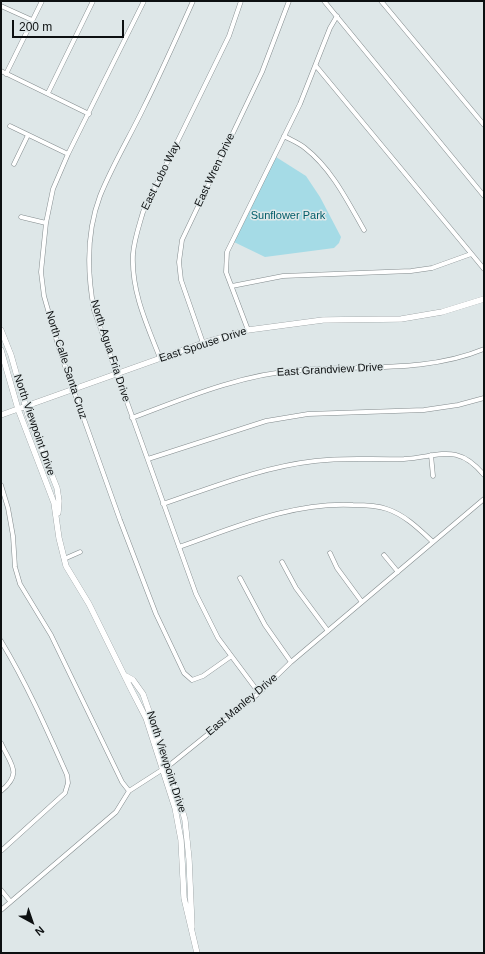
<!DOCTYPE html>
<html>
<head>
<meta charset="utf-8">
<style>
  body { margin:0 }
  #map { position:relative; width:485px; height:954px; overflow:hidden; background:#dee7e8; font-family:Helvetica,sans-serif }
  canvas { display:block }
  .frame { position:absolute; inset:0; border:2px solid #0d1011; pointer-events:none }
  .north { position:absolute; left:12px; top:902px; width:40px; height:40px; -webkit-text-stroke:3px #dee7e8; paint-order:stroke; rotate:140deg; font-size:11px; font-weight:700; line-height:16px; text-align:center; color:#0d1011 }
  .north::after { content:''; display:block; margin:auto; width:14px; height:18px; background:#0d1011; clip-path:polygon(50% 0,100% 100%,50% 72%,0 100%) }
  .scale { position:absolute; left:12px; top:20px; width:112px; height:18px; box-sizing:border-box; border:2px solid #0d1011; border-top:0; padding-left:5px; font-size:12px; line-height:14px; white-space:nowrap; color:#0d1011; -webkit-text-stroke:3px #dee7e8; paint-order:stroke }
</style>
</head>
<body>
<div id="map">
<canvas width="485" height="954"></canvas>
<div class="frame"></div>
<div class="north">N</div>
<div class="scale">200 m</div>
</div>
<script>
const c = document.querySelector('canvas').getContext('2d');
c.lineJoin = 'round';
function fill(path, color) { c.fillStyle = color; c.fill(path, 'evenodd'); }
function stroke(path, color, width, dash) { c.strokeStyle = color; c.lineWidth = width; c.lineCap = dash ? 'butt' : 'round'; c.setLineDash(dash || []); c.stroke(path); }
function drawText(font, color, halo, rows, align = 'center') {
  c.font = font + ' Helvetica,sans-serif'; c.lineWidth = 3; c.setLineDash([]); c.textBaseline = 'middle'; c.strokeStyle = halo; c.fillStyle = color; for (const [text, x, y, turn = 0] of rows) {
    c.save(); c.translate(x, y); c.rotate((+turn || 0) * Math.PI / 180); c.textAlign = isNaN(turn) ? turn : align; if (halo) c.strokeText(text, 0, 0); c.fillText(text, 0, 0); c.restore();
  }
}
fill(new Path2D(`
  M276 157 306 176 320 197 341 237 339 243 334 248 265 257 234 242Z`), '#a5dbe6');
const street = new Path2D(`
  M144 1 68 154 53 189 46 223 41 272 44 296 60 352 120 520 156 614 184 673 192 680 203 676 230 657
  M193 1C177 37 161 73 143 109 129 138 112 166 100 196 86 233 87 272 94 310L196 594 218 638 259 693
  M324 1 484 196
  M381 1 484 125
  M1 6 32 20
  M316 66 484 269
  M1 71 89 114
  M6 74 42 1
  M48 93 93 1
  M10 126 68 154
  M284 136C291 140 299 143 305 148 332 169 348 202 364 230
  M14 164 28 135
  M21 217 46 223
  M232 286 283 276 411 271 432 268 471 254
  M248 330 226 272 227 252 300 104 330 28 337 16
  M203 343 181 280 179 262 182 240 262 72 289 1
  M160 358C147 325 131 291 133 254 134 240 139 226 143 212L229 36 241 1
  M132 418C187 397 242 374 301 370 362 365 426 373 484 349
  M431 455 433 476
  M148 459 266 421 308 414 424 410 458 405 484 398
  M1 485 8 508 13 536 15 567 20 584 51 635 122 782 129 791
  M163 504C213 487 262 467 315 461 345 457 374 460 404 459 439 457 457 442 484 475
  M179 547C236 527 292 502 353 505 364 505 376 505 387 509 405 515 419 529 433 542
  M330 553 337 568 362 602
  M384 555 398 572
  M64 559 80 552
  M282 562 296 588 328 631
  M240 578 265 625 291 662
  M1 641C27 684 47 730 67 775L68 783 65 793 1 851
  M1 743C11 765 23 773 1 791
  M1 890 10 901
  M1 910 116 812 129 791 171 764 259 693 291 662 484 499`);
const secondary = new Path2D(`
  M1 330 11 355 28 415 57 488 59 501 58 513
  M1 350 18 409 54 503 59 538 66 566 89 604 131 689 146 718 175 808 181 840 184 898 197 953
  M1 415 203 343 248 330 323 320 401 319 442 312 484 299
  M126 676 133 680 143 694 178 795 185 820 189 859 192 927`);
stroke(street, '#838b8d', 5);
stroke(secondary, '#838b8d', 6);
stroke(street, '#fff', 4);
stroke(secondary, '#fff', 5.5);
drawText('11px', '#0d1011', '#dee7e8', [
  ["East Wren Drive",215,170,-65],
  ["East Lobo Way",161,176,-64],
  ["East Spouse Drive",203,345,-18],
  ["North Agua Fria Drive",110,351,72],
  ["North Calle Santa Cruz",66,365,72],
  ["East Grandview Drive",330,370,-3],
  ["North Viewpoint Drive",34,425,71],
  ["East Manley Drive",242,705,-40],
  ["North Viewpoint Drive",166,762,72]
]);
drawText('11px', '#015c68', '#dee7e8', [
  ["Sunflower Park",288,216]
]);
</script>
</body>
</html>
